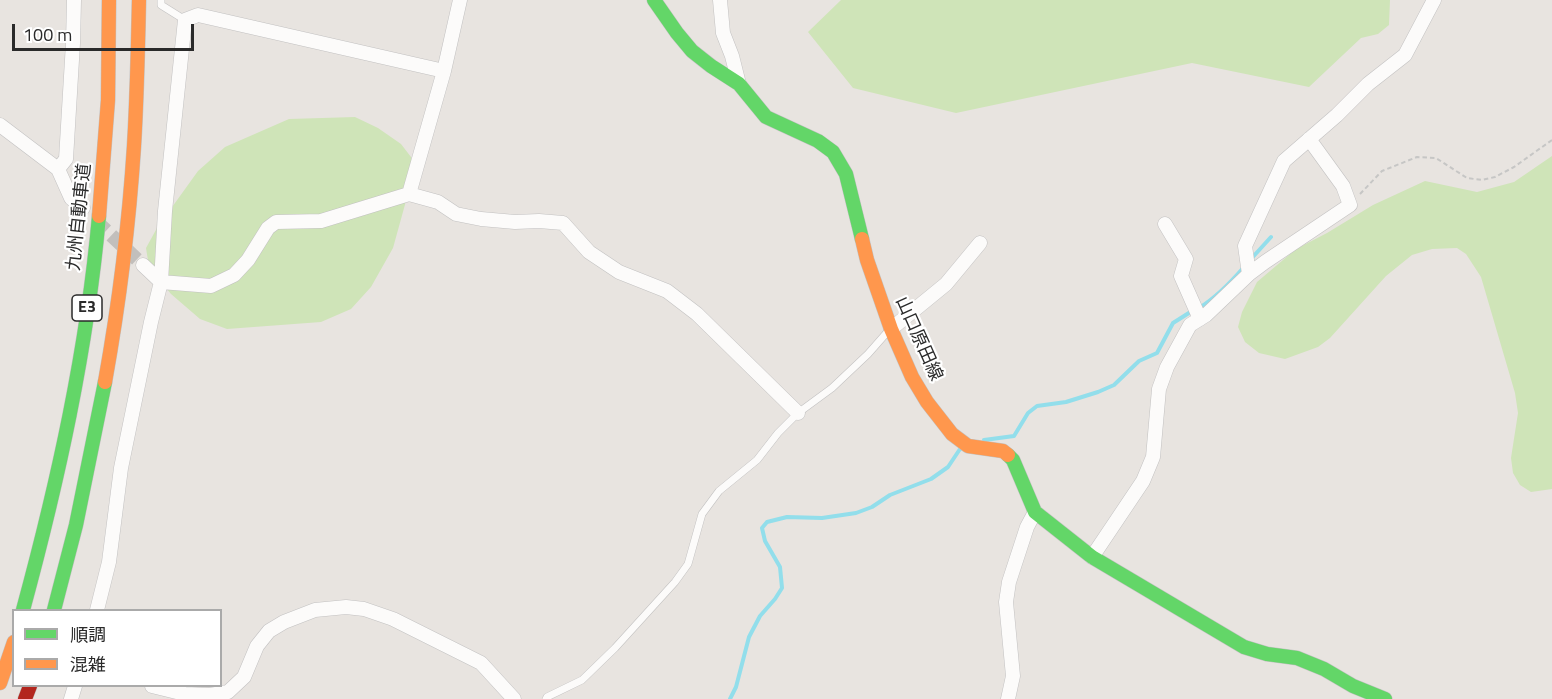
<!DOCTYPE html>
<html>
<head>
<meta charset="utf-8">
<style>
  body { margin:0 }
  #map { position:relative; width:1552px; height:699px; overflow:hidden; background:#e8e4e0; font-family:"Titillium Web","Noto Sans JP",sans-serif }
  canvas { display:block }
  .legend { position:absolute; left:12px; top:609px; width:210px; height:78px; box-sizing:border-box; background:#fff; border:2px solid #aaa; margin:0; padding:8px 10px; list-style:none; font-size:18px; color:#2a2a2a }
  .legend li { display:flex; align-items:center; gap:12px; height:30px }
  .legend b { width:30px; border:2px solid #aaa }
  .scale { position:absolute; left:12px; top:24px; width:182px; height:27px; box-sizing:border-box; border:3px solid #2a2a2a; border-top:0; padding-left:8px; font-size:18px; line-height:21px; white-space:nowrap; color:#2a2a2a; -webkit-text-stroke:4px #fff; paint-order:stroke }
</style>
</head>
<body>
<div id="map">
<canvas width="1552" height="699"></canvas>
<ul class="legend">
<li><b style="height:8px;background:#63d668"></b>順調</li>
<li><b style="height:8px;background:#ff974d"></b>混雑</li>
</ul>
<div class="scale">100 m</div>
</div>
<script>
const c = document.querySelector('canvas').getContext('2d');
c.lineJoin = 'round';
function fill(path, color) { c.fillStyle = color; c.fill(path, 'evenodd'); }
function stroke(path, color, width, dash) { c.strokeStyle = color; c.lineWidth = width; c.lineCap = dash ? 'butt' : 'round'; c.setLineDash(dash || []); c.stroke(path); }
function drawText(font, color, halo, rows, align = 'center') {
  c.font = font + ' "Titillium Web","Noto Sans JP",sans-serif'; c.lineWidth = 4.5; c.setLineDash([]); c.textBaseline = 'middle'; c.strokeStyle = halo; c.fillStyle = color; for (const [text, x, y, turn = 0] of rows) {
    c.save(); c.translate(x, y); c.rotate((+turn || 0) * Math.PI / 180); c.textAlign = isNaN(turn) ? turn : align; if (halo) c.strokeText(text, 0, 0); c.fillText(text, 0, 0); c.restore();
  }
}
fill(new Path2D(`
  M841 0H1390L1389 25 1378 34 1361 38 1309 87 1192 63 956 113 853 88 808 32Z
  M355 117 378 128 401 144 411 157 414 172 393 248 371 287 351 309 321 322 227 329 200 319 171 294 149 267 146 248 157 228 198 171 225 147 289 119Z
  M1552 156V489L1531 492 1520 485 1513 473 1511 458 1518 413 1515 393 1481 277 1466 254 1457 248 1432 249 1412 255 1386 276 1330 338 1318 347 1285 359 1259 353 1245 342 1238 327 1242 312 1257 282 1296 249 1327 233 1373 205 1425 181 1477 192 1514 182Z`), '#cfe4b8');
stroke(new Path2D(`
  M1251 259 1271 237
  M1199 308C1217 297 1231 282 1244 267
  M984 440 1014 436 1028 413 1037 406 1066 402 1098 392 1114 385 1139 361 1157 353 1173 323 1192 311
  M730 699 736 687 749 637 760 616 775 599 782 588 780 567 765 541 762 528 767 522 787 517 822 518 856 513 872 507 890 495 931 479 948 467 960 449 963 448`), '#92deeb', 4);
stroke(new Path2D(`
  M96 221 143 265`), '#c2bfbc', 14, [14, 7]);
const lane = new Path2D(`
  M161 0V5L185 20
  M546 699 547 697 582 680 615 648 675 582 688 564 702 514 719 491 757 460 778 433 798 413 832 388 868 354 890 329`);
const street = new Path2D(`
  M720 0 723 33 732 56 739 84
  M0 125 58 169 71 198 83 208
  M58 169 66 159 73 43 74 0
  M409 194 444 71 460 0
  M1165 224 1186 259 1181 276 1200 319
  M143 265 161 282 211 286 234 275 248 260 268 228 276 222 321 221 409 194 438 202 456 214 481 219 515 222 539 221 563 223 589 252 619 272 667 291 697 314 798 413
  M1249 274 1245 246 1284 161 1337 115 1368 84 1405 55 1434 0
  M891 329 946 284 980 243
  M1092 557 1143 481 1153 457 1159 389 1167 367 1190 325 1206 315 1249 274 1265 262 1350 205 1343 186 1309 139
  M97 610 109 562 121 468 151 322 161 282 165 211 185 20 198 15 444 71
  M152 686 185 694 210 695 228 692 244 677 257 646 269 631 284 622 315 610 346 607 364 609 393 619 481 663 514 699
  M71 699 75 686
  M1008 699 1013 676 1006 602 1009 582 1027 527 1035 512`);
const fast = new Path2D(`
  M654 0 677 33 692 51 711 66 739 84 766 117 818 141 833 152 846 174 862 239
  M1008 455 1013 460 1035 512 1092 557 1244 647 1267 654 1297 658 1324 669 1353 686 1385 699
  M23 610C58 481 87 350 99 216
  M54 610 76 525 105 382`);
const slow = new Path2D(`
  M99 216 108 100 109 0
  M862 239 867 260 891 329 912 377 927 402 952 434 968 446 1003 451 1008 455
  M105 382C119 304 129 225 134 146 137 97 138 49 139 0
  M0 683 14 642`);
const jam = new Path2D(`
  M25 699 30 686`);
stroke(lane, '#c2c1c1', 8);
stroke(street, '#c2c1c1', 15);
stroke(fast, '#c2c1c1', 15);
stroke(slow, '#c2c1c1', 15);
stroke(jam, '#c2c1c1', 15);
stroke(new Path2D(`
  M1360 194 1382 171 1417 157 1436 158 1467 178 1482 180 1495 177 1514 167 1552 140`), '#c6c6c5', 2, [4.5, 3]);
stroke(lane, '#fcfbfa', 7);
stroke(street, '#fcfbfa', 14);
stroke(fast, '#63d668', 14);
stroke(slow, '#ff974d', 14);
stroke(jam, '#b3261e', 14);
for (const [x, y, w] of [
  [87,308,30]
]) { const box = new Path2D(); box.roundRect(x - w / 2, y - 13, w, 26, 4.5); c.fillStyle = '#fff'; c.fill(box); stroke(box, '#2a2a2a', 1.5); }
drawText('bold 16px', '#2a2a2a', null, [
  ["E3",87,308]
]);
drawText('18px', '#2a2a2a', '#fff', [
  ["九州自動車道",80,217,-84],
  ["山口原田線",918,339,66]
]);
</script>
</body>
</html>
